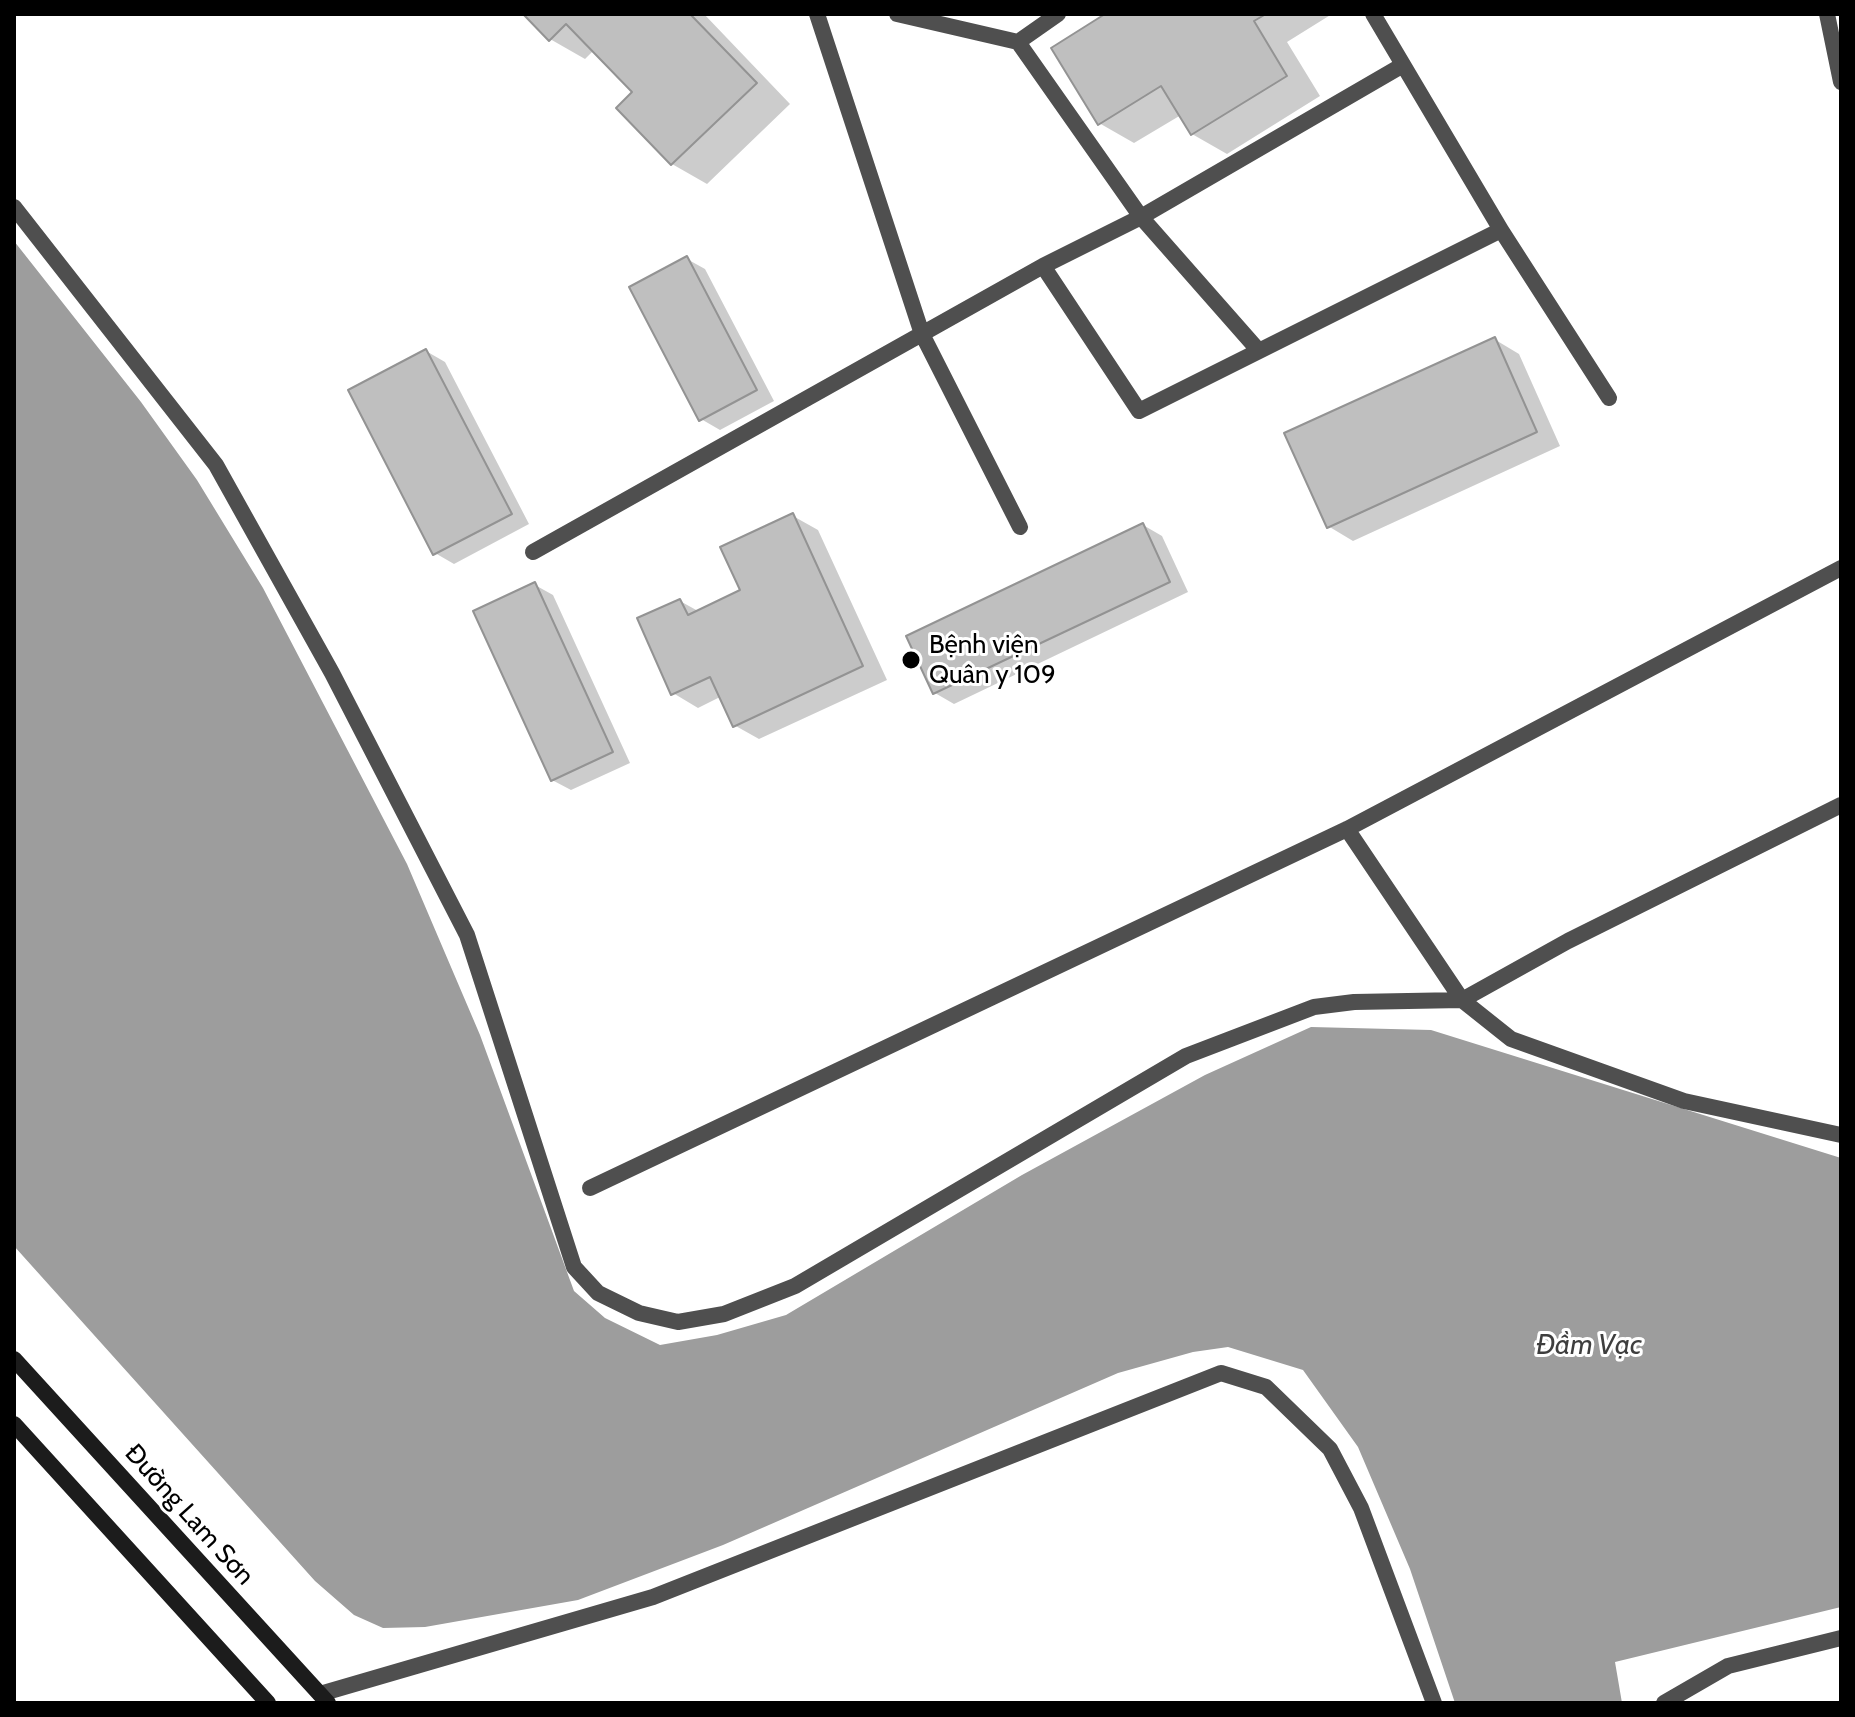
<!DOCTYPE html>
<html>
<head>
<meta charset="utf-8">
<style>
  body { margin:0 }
  #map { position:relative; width:1855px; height:1717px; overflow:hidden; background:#fff; font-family:Cabin,sans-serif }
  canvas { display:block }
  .frame { position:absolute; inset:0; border:16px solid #000; pointer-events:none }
</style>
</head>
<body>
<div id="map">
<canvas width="1855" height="1717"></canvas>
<div class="frame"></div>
</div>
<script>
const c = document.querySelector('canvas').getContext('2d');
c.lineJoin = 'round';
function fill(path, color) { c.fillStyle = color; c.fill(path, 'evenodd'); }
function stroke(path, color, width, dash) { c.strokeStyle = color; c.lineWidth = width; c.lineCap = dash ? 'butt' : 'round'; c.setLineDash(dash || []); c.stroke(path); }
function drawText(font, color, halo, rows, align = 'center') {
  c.font = font + ' Cabin,sans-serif'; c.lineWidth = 6; c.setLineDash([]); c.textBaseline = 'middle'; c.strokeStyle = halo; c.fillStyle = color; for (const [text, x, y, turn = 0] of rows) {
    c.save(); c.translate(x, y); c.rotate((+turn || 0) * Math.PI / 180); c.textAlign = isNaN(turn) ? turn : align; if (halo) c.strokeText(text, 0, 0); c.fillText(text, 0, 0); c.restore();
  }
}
fill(new Path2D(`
  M14 241 141 402 197 480 263 588 407 864 480 1035 574 1291 605 1318 660 1345 717 1335 786 1315 1022 1175 1205 1075 1311 1027 1431 1030 1841 1158V1607L1615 1662 1622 1703H1455L1410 1569 1358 1447 1303 1370 1228 1347 1193 1352 1118 1373 723 1545 578 1600 425 1627 383 1628 354 1615 315 1581 14 1246Z`), '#9d9d9d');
fill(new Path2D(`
  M526 14H704L790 104 707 184 672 164 619 108 635 92 594 50 585 59 550 39Z
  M1109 14H1332L1287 42 1320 96 1227 154 1192 134 1181 115 1134 143 1099 123Z
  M687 259 705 269 774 401 720 430 701 419Z
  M1494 339 1519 354 1560 446 1353 541 1328 526Z
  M426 351 445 362 529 524 454 564 435 553Z
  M793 516 818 530 887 680 759 739 734 725 722 696 698 708 673 693 680 601 698 611 742 591Z
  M1143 525 1162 536 1188 592 954 704 935 693Z
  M535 585 553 595 630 763 571 790 552 780Z`), '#0003');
const building = new Path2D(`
  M523 14H690L757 83 671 165 616 108 632 92 566 24 549 41Z
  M1105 14H1266L1254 21 1287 76 1191 135 1161 86 1098 125 1051 48Z
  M687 256 757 390 699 421 629 287Z
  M1495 337 1537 432 1327 528 1284 433Z
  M426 349 512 514 433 555 348 390Z
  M793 513 863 666 733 727 710 677 671 695 637 618 680 599 688 615 740 590 720 547Z
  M1143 523 1170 582 933 694 906 636Z
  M535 582 613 752 551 781 473 611Z`);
fill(building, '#bfbfbf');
stroke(building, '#939393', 2);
stroke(new Path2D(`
  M817 14 922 334 1020 527
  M897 14 1018 42 1058 14
  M1373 14 1501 230 1609 398
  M1018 42 1141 217 1259 351
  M1043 266 1139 411 1501 230
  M533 552 1043 266 1141 217 1403 65`), '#4f4f4f', 16);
stroke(new Path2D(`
  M1827 14 1841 82
  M14 207 216 465 332 673 467 935 574 1267 598 1293 639 1313 678 1322 724 1314 795 1286 1186 1056 1314 1007 1354 1002 1462 1000 1568 941 1841 805
  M1347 829 1462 1000 1511 1039 1684 1101 1841 1135
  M590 1188 1347 829 1841 568
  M320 1694 653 1597 1221 1373 1266 1387 1330 1449 1361 1508 1434 1703
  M1664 1703 1728 1666 1841 1638`), '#4f4f4f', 16);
stroke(new Path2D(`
  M14 1359 328 1703
  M14 1424 268 1703`), '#1c1c1c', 16);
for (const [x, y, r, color] of [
  [911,660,10,"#000"]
]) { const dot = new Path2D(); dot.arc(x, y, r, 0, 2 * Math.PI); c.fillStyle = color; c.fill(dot); stroke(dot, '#fff', 3); }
drawText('26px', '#000', '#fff', [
  ["Bệnh viện",929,645],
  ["Quân y 109",929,675]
], 'left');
drawText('26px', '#000', '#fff', [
  ["Đường Lam Sơn",189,1515,48]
]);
drawText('italic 28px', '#3e3e3e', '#fff', [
  ["Đầm Vạc",1589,1346]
]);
</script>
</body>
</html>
